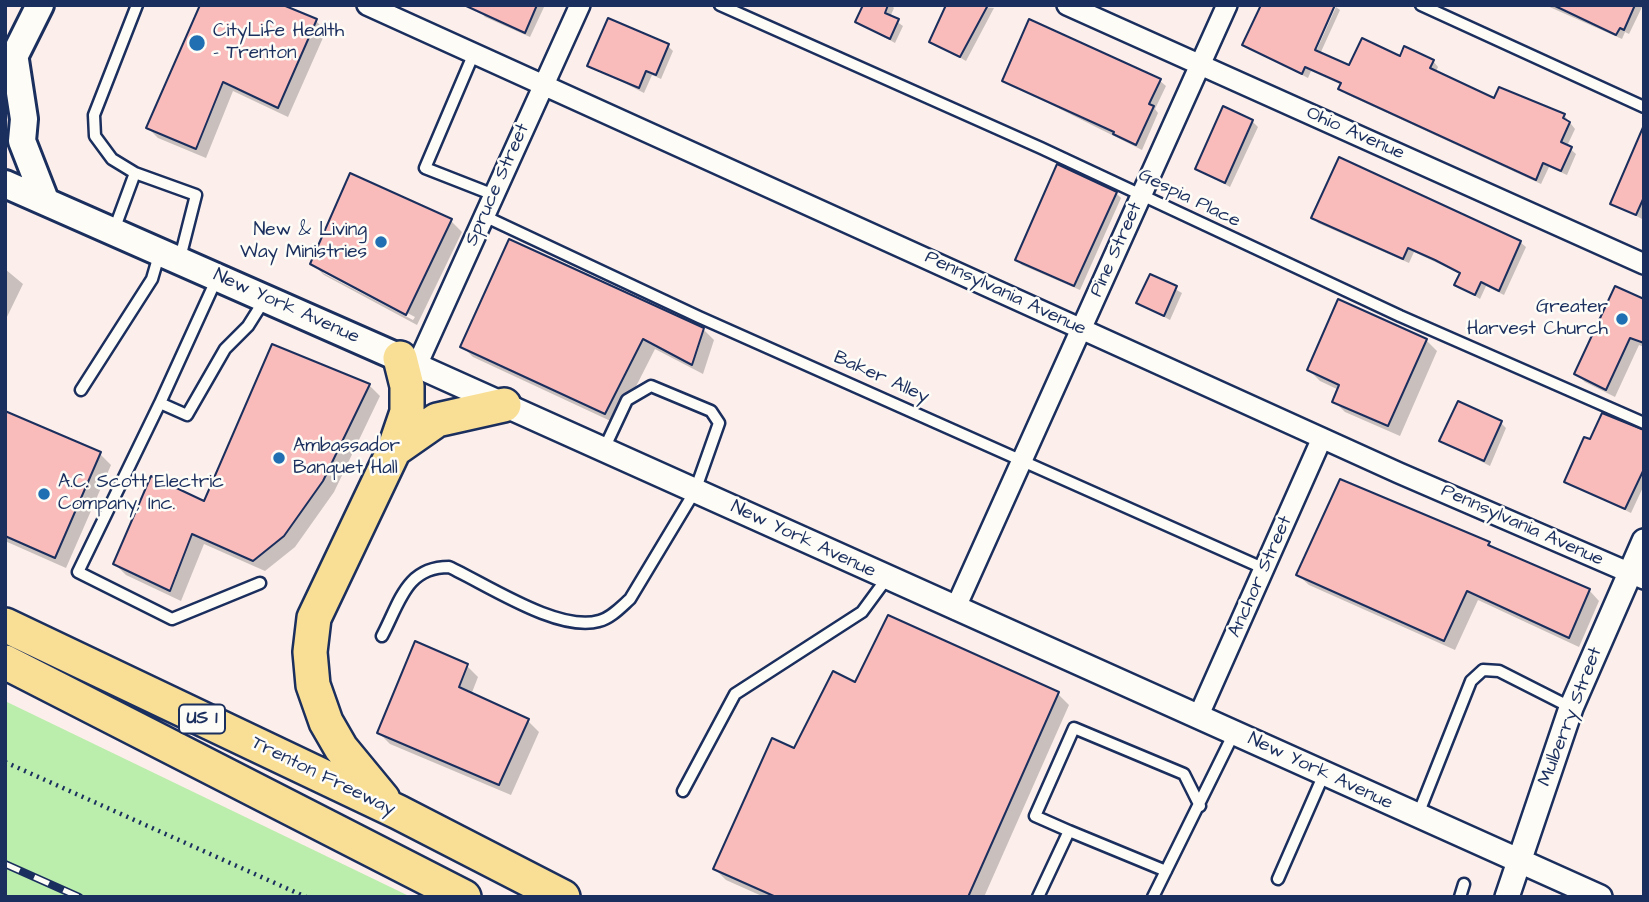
<!DOCTYPE html>
<html>
<head>
<meta charset="utf-8">
<style>
  body { margin:0 }
  #map { position:relative; width:1649px; height:902px; overflow:hidden; background:#fcefeb; font-family:"Architects Daughter",sans-serif }
  canvas { display:block }
  .frame { position:absolute; inset:0; border:7px solid #1b2f5e; pointer-events:none }
</style>
</head>
<body>
<div id="map">
<canvas width="1649" height="902"></canvas>
<div class="frame"></div>
</div>
<script>
const c = document.querySelector('canvas').getContext('2d');
c.lineJoin = 'round';
function fill(path, color) { c.fillStyle = color; c.fill(path, 'evenodd'); }
function stroke(path, color, width, dash) { c.strokeStyle = color; c.lineWidth = width; c.lineCap = dash ? 'butt' : 'round'; c.setLineDash(dash || []); c.stroke(path); }
function drawText(font, color, halo, rows, align = 'center') {
  c.font = font + ' "Architects Daughter",sans-serif'; c.lineWidth = 5; c.setLineDash([]); c.textBaseline = 'middle'; c.strokeStyle = halo; c.fillStyle = color; for (const [text, x, y, turn = 0] of rows) {
    c.save(); c.translate(x, y); c.rotate((+turn || 0) * Math.PI / 180); c.textAlign = isNaN(turn) ? turn : align; if (halo) c.strokeText(text, 0, 0); c.fillText(text, 0, 0); c.restore();
  }
}
fill(new Path2D(`
  M5 701 411 897H5Z`), '#bbedac');
fill(new Path2D(`
  M483 5H545L530 37 485 17 480 11Z
  M865 5H891L894 8 890 17 903 26 895 43 857 22Z
  M948 5 994 8 966 61 931 41Z
  M1545 5H1643L1629 34 1625 32 1622 39Z
  M1336 7 1340 10 1320 54 1350 68 1400 58 1433 61 1438 67 1436 72 1495 101 1564 115 1575 129 1567 146 1576 154 1567 175 1549 167 1541 184 1346 94 1341 89 1342 85 1311 71 1308 78 1244 45 1313 58Z
  M316 21 326 31 288 117 233 91 206 158 158 138 148 128Z
  M1030 21 1160 81 1166 86 1155 109 1158 113 1142 150 1004 81Z
  M668 46 673 51 661 79 652 75 644 93 589 65Z
  M1252 121 1258 127 1230 187 1197 169Z
  M1644 161V214L1642 219 1612 203Z
  M1116 193 1121 198 1080 290 1022 265 1017 260Z
  M1313 217 1520 242 1526 247 1504 295 1486 286 1480 299 1457 285 1461 274 1414 252 1409 263 1318 223Z
  M451 221 462 232 417 325 324 275 313 264ZM323 269 415 317 413 320 323 273Z
  M5 269 23 284 5 321Z
  M1151 276 1182 293 1170 320 1138 303Z
  M1644 301V347L1639 345 1615 397 1585 382 1576 374Z
  M703 329 714 340 703 374 655 349 617 424 473 357 462 346Z
  M1426 340 1437 351 1400 436 1345 412 1334 401 1339 390 1320 381 1309 370Z
  M369 385 380 396 334 492 295 547 265 571 204 544 181 601 126 575 115 564 205 504Z
  M5 413 100 454 111 465 66 568 5 541Z
  M1501 423 1506 428 1490 466 1441 441Z
  M1644 431V485L1631 513 1567 482 1591 442Z
  M1489 543 1495 550 1589 590 1599 601 1579 647 1478 600 1455 650 1309 585 1298 575Z
  M889 618 1058 694 1069 705 984 897H764L726 880 715 869 795 750 856 685Z
  M416 643 467 666 478 677 471 695 528 721 539 732 511 795 390 744 379 733Z`), '#0003');
const building = new Path2D(`
  M200 5H283L317 19 278 108 223 82 196 149 146 128Z
  M464 5H537L525 33Z
  M863 5H888L885 13 899 19 890 39 855 22Z
  M946 5H988L960 57 929 42Z
  M1261 5H1335L1315 50 1349 65 1362 38 1400 56 1404 46 1434 60 1430 68 1494 98 1499 87 1565 114 1563 118 1570 122 1561 142 1572 147 1561 171 1543 163 1536 180 1338 89 1341 83 1305 67 1302 74 1242 45Z
  M1553 5H1635L1624 30 1620 28 1616 35Z
  M608 18 669 44 656 75 646 71 639 88 587 66Z
  M1029 19 1161 79 1149 104 1154 106 1136 145 1113 134 1114 132 1002 81Z
  M1223 106 1253 120 1225 183 1195 169Z
  M1644 125V197L1636 215 1610 204Z
  M1339 157 1521 241 1499 291 1481 282 1475 295 1454 285 1460 273 1435 260 1408 248 1403 259 1311 218Z
  M1057 164 1117 192 1074 286 1015 260Z
  M350 173 452 219 406 315 310 264Z
  M509 239 704 328 692 365 643 339 605 414 460 347Z
  M1150 274 1177 286 1164 316 1136 303Z
  M1615 286 1644 299V343L1630 338 1606 390 1574 374Z
  M1338 299 1427 339 1388 426 1332 402 1339 385 1307 370Z
  M272 344 370 384 323 481 284 536 253 561 192 534 170 591 113 564 151 476 204 501Z
  M1458 401 1502 421 1484 461 1439 441Z
  M5 411 101 452 55 558 5 536Z
  M1602 413 1644 430V469L1625 509 1564 482 1584 437 1590 439Z
  M1340 479 1490 542 1488 545 1590 589 1569 638 1467 591 1444 641 1296 575Z
  M888 615 1059 692 968 897H776L713 869 772 738 794 748 833 671 855 682Z
  M415 641 468 664 459 687 529 719 499 785 377 733Z`);
fill(building, '#f9bcba');
stroke(building, '#1b2f5e', 2);
const service = new Path2D(`
  M137 5 94 115 95 136 112 159 135 173 196 195 180 258
  M720 5 1041 148 1400 316 1644 423
  M1421 5 1644 107
  M474 53 425 168 494 195
  M484 216 699 317 1265 569
  M114 230 135 173
  M217 278 160 403 187 415 225 349 248 326 265 299
  M81 390 152 279 159 255
  M160 403 78 572 172 619 260 583
  M382 636C400 602 406 567 449 567 486 584 559 633 599 621 611 618 621 607 630 599L695 491 719 423 711 411 651 386 627 400 604 449
  M683 791 735 694 862 612 887 578
  M1417 817 1471 681 1483 670 1499 671 1570 707
  M1069 831 1035 816 1074 728 1184 774 1200 806
  M1278 879 1324 774
  M1038 897 1069 831 1166 871
  M1153 897 1234 733
  M1460 897 1464 884`);
const minor = new Path2D(`
  M367 5 1399 473 1644 579
  M1067 5 1644 264
  M417 365 580 5
  M955 609 1227 5
  M1198 717 1322 438`);
const tertiary = new Path2D(`
  M400 358 1600 897
  M1507 897 1571 708 1644 541`);
const secondary = new Path2D(`
  M15 60 24 119 22 141 45 200
  M6 73 40 5
  M5 184 400 358`);
const motorway = new Path2D(`
  M394 450 437 420 504 405
  M5 625 398 812 563 897
  M5 662 464 897
  M383 799 341 748 326 722 313 685 310 652 314 618 394 450 407 412V386L400 358`);
stroke(service, '#1b2f5e', 15);
stroke(minor, '#1b2f5e', 24);
stroke(tertiary, '#1b2f5e', 28);
stroke(secondary, '#1b2f5e', 32);
stroke(motorway, '#1b2f5e', 38);
stroke(new Path2D(`
  M5 762 306 897`), '#1b2f5e', 4.5, [2, 5]);
stroke(service, '#fdfcf7', 10);
stroke(minor, '#fdfcf7', 19);
stroke(tertiary, '#fdfcf7', 23);
stroke(secondary, '#fdfcf7', 26);
stroke(motorway, '#f9df96', 33);
const rail = new Path2D(`
  M5 864 79 897`);
stroke(rail, '#1b2f5e', 8);
stroke(rail, '#fdfcf7', 5, [16]);
for (const [x, y, r, color] of [
  [197,43,9,"#1f6fb2"],
  [381,242,7,"#1f6fb2"],
  [1622,319,7,"#1f6fb2"],
  [279,458,7,"#1f6fb2"],
  [44,494,7,"#1f6fb2"]
]) { const dot = new Path2D(); dot.arc(x, y, r, 0, 2 * Math.PI); c.fillStyle = color; c.fill(dot); stroke(dot, '#fdfcf7', 2.5); }
for (const [x, y, w] of [
  [202,719,46]
]) { const box = new Path2D(); box.roundRect(x - w / 2, y - 14.5, w, 29, 5); c.fillStyle = '#fdfcf7'; c.fill(box); stroke(box, '#1b2f5e', 2); }
drawText('bold 18px', '#1b2f5e', null, [
  ["US 1",202,719]
]);
drawText('19px', '#1b2f5e', '#fdfcf7', [
  ["CityLife Health",213,32],
  ["- Trenton",213,54],
  ["New & Living",367,231,"right"],
  ["Way Ministries",367,253,"right"],
  ["Greater",1608,308,"right"],
  ["Harvest Church",1608,330,"right"],
  ["Ambassador",293,447],
  ["Banquet Hall",293,469],
  ["A.C. Scott Electric",58,483],
  ["Company, Inc.",58,505]
], 'left');
drawText('19px', '#1b2f5e', '#fdfcf7', [
  ["Ohio Avenue",1355,134,24],
  ["Spruce Street",498,185,-66],
  ["Gespia Place",1189,199,26],
  ["Pine Street",1117,250,-66],
  ["Pennsylvania Avenue",1005,294,25],
  ["New York Avenue",286,307,24],
  ["Baker Alley",881,378,24],
  ["Pennsylvania Avenue",1522,526,24],
  ["New York Avenue",803,540,25],
  ["Anchor Street",1261,577,-66],
  ["Mulberry Street",1571,717,-69],
  ["New York Avenue",1320,772,25],
  ["Trenton Freeway",323,777,26]
]);
</script>
</body>
</html>
